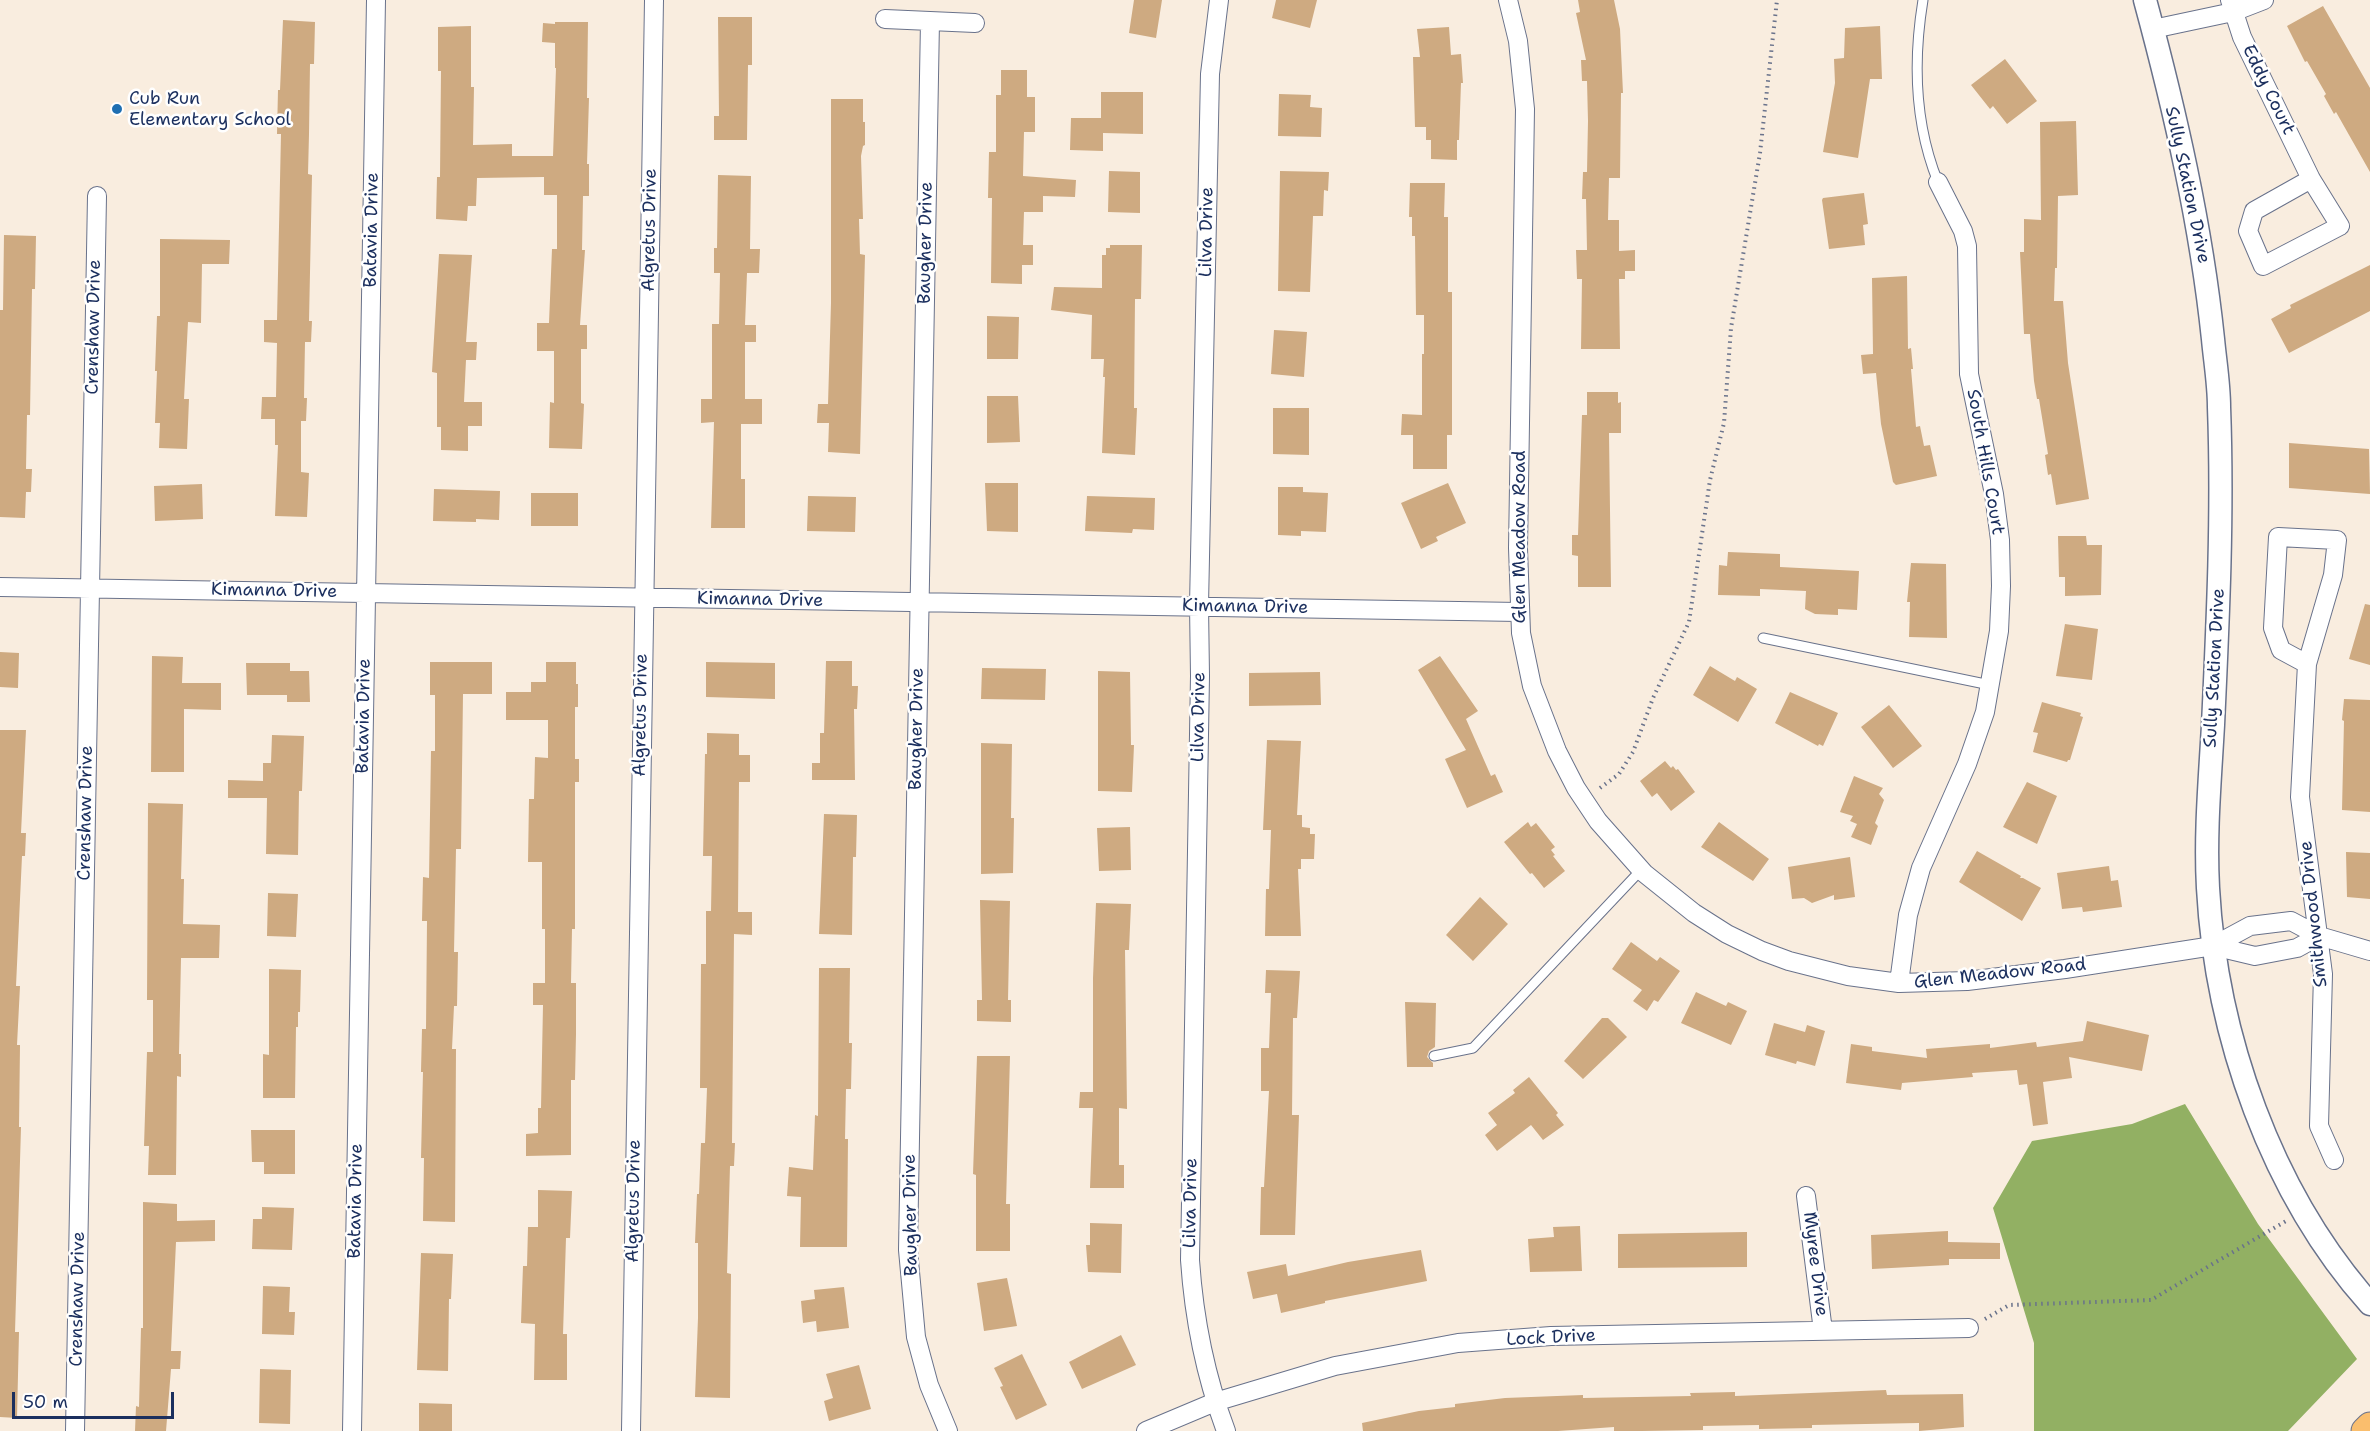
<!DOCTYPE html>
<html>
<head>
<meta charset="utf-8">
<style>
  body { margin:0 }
  #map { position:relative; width:2370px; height:1431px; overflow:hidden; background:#f9eddf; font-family:"Shantell Sans",sans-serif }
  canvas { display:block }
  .scale { position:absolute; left:12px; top:1392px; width:162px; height:27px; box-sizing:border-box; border:3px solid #1b2f5e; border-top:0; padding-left:8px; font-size:18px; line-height:21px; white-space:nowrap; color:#1b2f5e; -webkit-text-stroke:4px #fff; paint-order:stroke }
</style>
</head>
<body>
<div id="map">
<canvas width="2370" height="1431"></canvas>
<div class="scale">50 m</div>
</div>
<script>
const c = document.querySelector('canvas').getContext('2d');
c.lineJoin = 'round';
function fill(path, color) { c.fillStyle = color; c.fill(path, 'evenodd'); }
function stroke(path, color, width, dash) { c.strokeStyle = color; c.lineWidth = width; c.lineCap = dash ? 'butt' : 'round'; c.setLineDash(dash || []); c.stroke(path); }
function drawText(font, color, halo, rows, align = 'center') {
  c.font = font + ' "Shantell Sans",sans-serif'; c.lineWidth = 5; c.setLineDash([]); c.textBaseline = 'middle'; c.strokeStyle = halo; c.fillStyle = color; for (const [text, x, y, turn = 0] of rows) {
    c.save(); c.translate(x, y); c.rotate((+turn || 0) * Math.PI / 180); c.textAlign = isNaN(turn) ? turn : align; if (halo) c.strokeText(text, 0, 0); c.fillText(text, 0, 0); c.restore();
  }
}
fill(new Path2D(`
  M2185 1104 2258 1224 2357 1359 2288 1431H2034V1343L1993 1208 2032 1141 2132 1124Z`), '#92b063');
fill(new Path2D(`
  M1134 0H1162L1156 38 1129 33Z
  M1276 0H1317L1310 28 1272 18Z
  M1578 0H1614L1620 29 1623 93H1621L1620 178H1609L1608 220H1619V251L1635 250V271H1625V279H1619L1620 349H1581L1582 279H1577L1576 250H1587L1586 199H1582L1583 172H1587L1588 121 1587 81H1582L1581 60H1586L1576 13 1580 12Z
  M2323 6 2370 88V172L2336 112 2334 114 2324 96 2326 94 2307 61 2305 62 2287 26Z
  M718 17H752V65H748L747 140H714V116H719Z
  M283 20 315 22 314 64H310L309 134 308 174 312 175 309 321H312L311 342H305L304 398H307L306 421H301V472L309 473 307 517 275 516 278 445H275V419H261L262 397H276L277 343 264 342V320H277L281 134H277L278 90H280Z
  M555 22H588L587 98H589L587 164H589V196H583L582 250H585L580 325H587V349H581V403L584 404 582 449 549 448 550 402 554 403V351H537V323H549L552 249H557V195H544V177L477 178 476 206H468L467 221 436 219 437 177H440L441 71H438V27L471 26V87H474L473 145 512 144V156H553L556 68H555V43L542 42 543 23 555 24Z
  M1880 26 1882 79H1870L1858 158 1823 152 1835 83 1834 59 1844 58 1845 28Z
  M1449 27 1451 55 1461 54 1463 83H1461L1459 140H1457V160L1431 159V140H1426V127H1415L1413 57H1420L1417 29Z
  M2005 59 2037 101 2007 124 1993 106 1990 109 1971 85Z
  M1001 70H1027V97H1035V132H1024L1023 176 1076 180 1075 197 1043 196V212H1024L1023 245H1033V265H1022V284L991 283 992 198H988L989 152H996V95H1001Z
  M1101 92H1143V134L1103 133V151L1070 150 1071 118H1101Z
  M1279 94 1311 95 1310 107 1322 108 1321 137 1278 136Z
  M831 99H863V122H865V145L863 146 861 156 863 219H859L860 254 865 255 860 454 828 452 829 423H817L818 404H828L831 303Z
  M2076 121 2078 195 2058 196 2057 268H2055L2054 301H2063L2068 363 2089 499 2056 505 2051 474 2048 475 2045 455 2048 454 2039 399H2037L2034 381 2030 334H2024L2020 252H2024V219L2041 220 2040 122Z
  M1109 171 1140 172V213L1108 212Z
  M1280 171 1329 172 1328 191 1324 190 1323 216H1313L1310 292 1278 291Z
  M718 175 751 176 750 249H760L759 273H747L745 325H756V342H745V399H762V424H741V479H745V528H711L714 422 701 423V399H712V324H719L720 273H714V248H717Z
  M1410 183H1445L1444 217H1448V292H1452V435H1447V469H1413V435H1401L1402 414 1422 415V354H1424V315H1416L1415 236H1412V217H1409Z
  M1864 193 1868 224 1863 225 1865 245 1829 249 1822 200 1823 198Z
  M4 235 36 236 35 289H32L30 415H27L26 469H32L31 492H26L25 518 0 517V310H3Z
  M160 239 230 240 229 264H202L201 323 188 322 184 399H189L187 449 159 448 160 423H155L157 371H155L157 316H160Z
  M1110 245H1142L1141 299H1135L1134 408H1137L1135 455 1102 453 1105 377H1103L1104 359H1091L1092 315 1051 310 1054 287 1102 288V255H1106V248H1110Z
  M439 254 472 255 466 342H477L476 360H466L464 402H482V426H468V451L441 450V427H437V373L432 372Z
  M2370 265V311L2289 353 2271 319 2291 308 2290 305Z
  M1907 276 1908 349 1911 348 1913 369H1911L1916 427 1920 426 1924 446 1930 445 1937 476 1896 485 1893 482 1881 424 1876 373 1863 374 1861 355 1873 354 1872 278Z
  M987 316 1019 317 1018 359H987Z
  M1274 330 1307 332 1304 377 1271 374Z
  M1587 392H1618V403L1621 402V433H1609L1611 587H1578V556L1572 555V535H1578L1582 415H1587Z
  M987 396H1018L1020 442 987 443Z
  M1273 408H1309V455L1273 454Z
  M2289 443 2369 449 2370 494 2289 488Z
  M985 483H1018V532L987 531Z
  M1448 483 1466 523 1436 537 1438 541 1421 549 1401 503Z
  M202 484 203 519 155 521 154 486Z
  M1278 487H1303V492L1328 493 1326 532 1301 531V536L1278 535Z
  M434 489 500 491 499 520 476 519V522L433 521Z
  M531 493H578V526H531Z
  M808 496 856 497 855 532 807 531Z
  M1087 496 1155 498 1154 530 1133 529 1132 533 1085 531Z
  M2058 536H2086L2087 545H2102L2101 595 2065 596V577H2059Z
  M1728 552 1780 554V567L1859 571 1857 610 1838 609V615L1815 614 1805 609 1806 591 1760 589V596L1718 595 1719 565 1727 566Z
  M1911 563 1946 564 1947 638 1909 637 1910 602H1907Z
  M2365 604 2370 605V665L2349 659Z
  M2065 624 2098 629 2092 680 2056 676Z
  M0 652 19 653 18 688 0 687Z
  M152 656 183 657 182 683H221V710L184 709V772H151Z
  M1440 656 1478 711 1466 719 1491 776 1495 774 1503 792 1467 808 1445 759 1466 750 1418 670Z
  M826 661H852V686H858L857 709H854L855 780H812V763H820V733H824Z
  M430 662H492V694H463L461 849H456L454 952H458L457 1006H454L452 1049H456L455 1222 423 1221 424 1158H421L423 1072H421L422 1029H426L427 921H422L423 877 429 878 431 751H435V695H430Z
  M546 662H576V684H578V707H575V759H579V782H575V929H572L571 983H576V1034L575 1080H571V1155L526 1156V1134L538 1133V1108H541L543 1005H533V983H545V929H542V862H528L529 799H534L535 757 548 758V720H506V692H531V682H546Z
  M706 662 775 663V699L706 697Z
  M246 663H290V671H309L310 702H287V695H247Z
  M1710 666 1735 681 1737 677 1757 689 1738 722 1693 695Z
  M982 668 1046 669 1045 700 981 699Z
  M1098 671 1130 672 1131 745H1134L1132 792 1098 791Z
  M1320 672 1321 705 1249 706V673Z
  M1790 692 1838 713 1823 746 1819 744 1818 746 1775 723Z
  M2344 699 2370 700V812L2342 810 2344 721 2342 720Z
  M2042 702 2081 713 2080 716 2083 717 2070 760H2068L2067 762 2033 752 2038 733 2033 732Z
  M1889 705 1922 746 1893 768 1861 727Z
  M0 730H26L21 833H26L25 856H22L16 986H20L17 1045H20L19 1127H21L15 1332H19L17 1418 0 1417Z
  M707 733 739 734V755H750V782H739L738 912H752V935L734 934 732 1143H735L734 1166H730L727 1273 731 1274 730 1398 695 1397 698 1318V1243H695L697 1194H699L701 1143H705L707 1088H700L701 964H706V911H711L712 856H703L705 754H707Z
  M272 735 304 736 302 791H299L298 855 266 854 267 798H228V780L263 781V763H271Z
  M1267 740 1301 741 1297 815H1302V827L1310 828V834H1315L1314 859H1301V869H1298L1301 936H1265L1266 889H1269L1271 830H1263Z
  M981 743 1012 744 1011 818H1014L1013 873 981 874Z
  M1665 761 1671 768 1673 766 1676 770 1678 769 1695 792 1671 811 1657 793 1652 797 1640 781Z
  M1854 776 1883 788 1879 794 1884 800 1875 823 1878 826 1871 845 1851 837 1857 824 1850 821 1853 816 1840 812Z
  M2027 782 2057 796 2037 844 2003 827Z
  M148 803 183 804 181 879H184L183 924 220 925 219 958H181L179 1054H181V1077L177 1076 176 1175H148L149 1146H144L147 1052H153V1000H147Z
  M824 814 857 815 856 857H853L852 935 819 934Z
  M1528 822 1531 827 1536 823 1555 847 1551 850 1555 855 1553 856 1565 871 1544 888 1532 873 1530 874 1504 842Z
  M1719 822 1769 859 1753 881 1701 847Z
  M1130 827 1131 870 1099 871 1097 828Z
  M1977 851 2021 876 2020 878H2023L2041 888 2022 921 1959 882Z
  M2346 852 2370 853V899L2347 897Z
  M1850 857 1855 897 1834 900V895L1812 903 1804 898 1792 899 1788 867Z
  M2109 866 2111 881 2118 880 2122 907 2083 912 2082 907 2062 909 2057 873Z
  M268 893 298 894 296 937 267 936Z
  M1480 897 1508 924 1473 961 1446 935Z
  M980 900 1010 901 1008 1000H1011V1022L977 1021V1000H982Z
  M1096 903 1131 904 1129 950H1125L1127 1109 1119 1108V1165H1124V1188H1090L1093 1108H1079L1080 1092H1093V978Z
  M1631 942 1657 961 1660 957 1680 971 1658 1002 1654 1000 1647 1011 1633 1001 1642 990 1612 969Z
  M819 968H850L849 1043H852L851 1089H846L845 1139H848L847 1247H800L801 1197 787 1196 789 1167 813 1170 815 1115 818 1116Z
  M269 969 301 970 300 1012H298V1027H296L295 1098H263V1054L269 1055Z
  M1266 970 1300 971 1297 1018H1293L1292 1115H1299L1295 1235H1260L1261 1187H1264L1269 1091H1261V1048H1269L1271 993H1265Z
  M1696 992 1726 1006 1728 1002 1747 1011 1731 1045 1681 1023Z
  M1405 1002 1436 1003 1435 1047 1429 1051 1427 1057 1433 1063V1067H1407Z
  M1602 1018H1608L1627 1037 1583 1079 1564 1061Z
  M2087 1021 2149 1035 2142 1071 2069 1057 2072 1078 2043 1082 2048 1124 2033 1126 2027 1084 2019 1085 2017 1070 1972 1073 1973 1077 1902 1083 1901 1090 1846 1083 1851 1044 1872 1047V1051L1927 1058 1926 1049 1990 1044V1048L2036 1042 2037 1047 2083 1041Z
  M1774 1023 1805 1032 1807 1025 1825 1031 1815 1066 1797 1061 1796 1064 1765 1055Z
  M977 1056H1010L1006 1204H1010V1251H976V1175L973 1174Z
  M1529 1077 1558 1113 1556 1115 1564 1125 1543 1140 1531 1125 1497 1151 1485 1135 1497 1125 1488 1113 1515 1093 1513 1090Z
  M251 1130H295V1174H264V1162H252Z
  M538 1190 572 1191 570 1238H566L563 1334H567V1380H534L535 1324 521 1323 523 1266H527L528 1227H538Z
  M143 1202 177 1204V1221L215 1220V1241L176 1242 171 1351H181L180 1369H171L166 1431H135L136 1406 139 1407 141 1328H143Z
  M262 1207 294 1208 292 1250 252 1249 253 1219H262Z
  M1090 1223 1122 1224 1121 1273 1088 1272 1086 1245H1090Z
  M1580 1226 1582 1271 1530 1272 1528 1239 1554 1237 1553 1227Z
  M1948 1231V1242L2000 1243V1259H1949V1265L1872 1269 1871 1235Z
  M1747 1232V1267L1618 1268V1234Z
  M1421 1250 1427 1281 1325 1301V1303L1281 1313 1277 1294 1253 1299 1247 1272 1286 1264 1288 1276 1348 1262Z
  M421 1253 453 1254 451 1299H449L448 1371 417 1370Z
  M1007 1278 1017 1326 984 1331 977 1283Z
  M263 1286 290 1287 289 1312H295L294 1335 262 1334Z
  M844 1287 849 1328 817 1332 816 1321 803 1323 801 1301 815 1299 814 1290Z
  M1121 1335 1136 1365 1082 1389 1069 1362Z
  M1022 1354 1047 1405 1016 1420 1000 1387 1003 1386 994 1368Z
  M859 1365 871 1409 829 1421 824 1401 833 1398 826 1374Z
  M260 1369 291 1370 290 1424 259 1423Z
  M1886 1390 1887 1395 1963 1394 1964 1427 1919 1431V1423L1812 1425V1428L1759 1429V1425L1703 1426V1430L1642 1431H1614V1427L1558 1431H1363L1362 1423 1419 1411 1455 1407V1404L1505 1398 1583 1395V1398L1691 1396 1690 1393 1735 1392V1396Z
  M419 1403 452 1404V1431H419Z`), '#ceaa81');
const service = new Path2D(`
  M1923 0C1913 61 1915 125 1938 182
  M1763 638 1990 685
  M1434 1056 1473 1048 1641 870`);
const minor = new Path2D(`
  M1219 0 1210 74 1199 605 1200 676 1190 1260C1194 1319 1205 1375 1226 1431
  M1508 0 1518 41 1525 109 1518 548 1521 633 1532 686 1557 751 1576 788 1598 821 1644 873 1694 913 1727 934 1762 951 1789 961 1848 976 1899 983 1967 981 2065 969 2213 946 2250 926 2291 921 2319 936 2370 951
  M2230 0 2242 37 2311 179 2340 226 2263 266 2248 231 2254 211 2311 179
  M885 19 975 23
  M930 21 908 1250 916 1337 929 1385 948 1431
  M2153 29 2233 12 2264 0
  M0 587 1519 612
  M2307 664 2281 650 2273 628 2278 537 2337 540 2333 575 2307 664 2300 797 2323 974 2319 1126 2334 1160
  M2213 946 2255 956 2297 948 2319 936
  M1899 983 1908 915 1921 868 1967 764 1985 712 1999 631 2001 586 2000 540 1994 494 1969 374 1967 246 1963 231 1938 182
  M1806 1196 1823 1331
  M75 1431 97 196
  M352 1431 376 0
  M631 1431 654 0
  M1146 1431 1215 1402 1335 1366 1458 1343 1551 1336 1969 1328`);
const tertiary = new Path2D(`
  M2145 0C2175 111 2201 224 2213 339 2215 361 2219 384 2219 407 2223 513 2218 619 2213 725 2210 779 2205 834 2208 888 2216 1035 2271 1193 2370 1304`);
const primary = new Path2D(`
  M2365 1431 2370 1426`);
stroke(service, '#69728b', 11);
stroke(minor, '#69728b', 20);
stroke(tertiary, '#69728b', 25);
stroke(primary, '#69728b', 29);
stroke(new Path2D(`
  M1600 788 1619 774 1633 752 1653 698 1689 622 1710 480 1724 423 1731 328 1760 153 1777 0
  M1985 1319 2009 1305 2151 1300 2286 1221`), '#69728b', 4, [1.5, 4.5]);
stroke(service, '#fff', 9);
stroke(minor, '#fff', 18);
stroke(tertiary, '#fff', 22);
stroke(primary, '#fabe6d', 27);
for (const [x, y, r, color] of [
  [117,109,6,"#1f6fb2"]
]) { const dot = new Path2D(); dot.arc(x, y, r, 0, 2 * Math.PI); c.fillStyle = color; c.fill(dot); stroke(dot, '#fff', 2); }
drawText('18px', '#1b2f5e', '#fff', [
  ["Eddy Court",2268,90,64],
  ["Sully Station Drive",2187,185,78],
  ["Batavia Drive",372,230,-89],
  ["Algretus Drive",650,230,-89],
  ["Lilva Drive",1207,232,-89],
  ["Baugher Drive",926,243,-89],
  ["Crenshaw Drive",94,327,-89],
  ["South Hills Court",1985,462,80],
  ["Glen Meadow Road",1520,537,-90],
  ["Kimanna Drive",274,591,1],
  ["Kimanna Drive",760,600,1],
  ["Kimanna Drive",1245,607,1],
  ["Sully Station Drive",2215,668,-87],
  ["Algretus Drive",641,715,-89],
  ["Batavia Drive",364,716,-89],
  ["Lilva Drive",1199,717,-89],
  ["Baugher Drive",917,729,-89],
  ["Crenshaw Drive",86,813,-89],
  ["Smithwood Drive",2314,914,-96],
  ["Glen Meadow Road",2000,974,-6],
  ["Batavia Drive",356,1201,-89],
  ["Algretus Drive",634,1201,-89],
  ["Lilva Drive",1191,1203,-89],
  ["Baugher Drive",911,1215,-91],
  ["Myree Drive",1815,1264,83],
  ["Crenshaw Drive",78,1299,-89],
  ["Lock Drive",1551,1338,-3]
]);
drawText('18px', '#1b2f5e', '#fff', [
  ["Cub Run",129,99],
  ["Elementary School",129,120]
], 'left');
</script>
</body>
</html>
